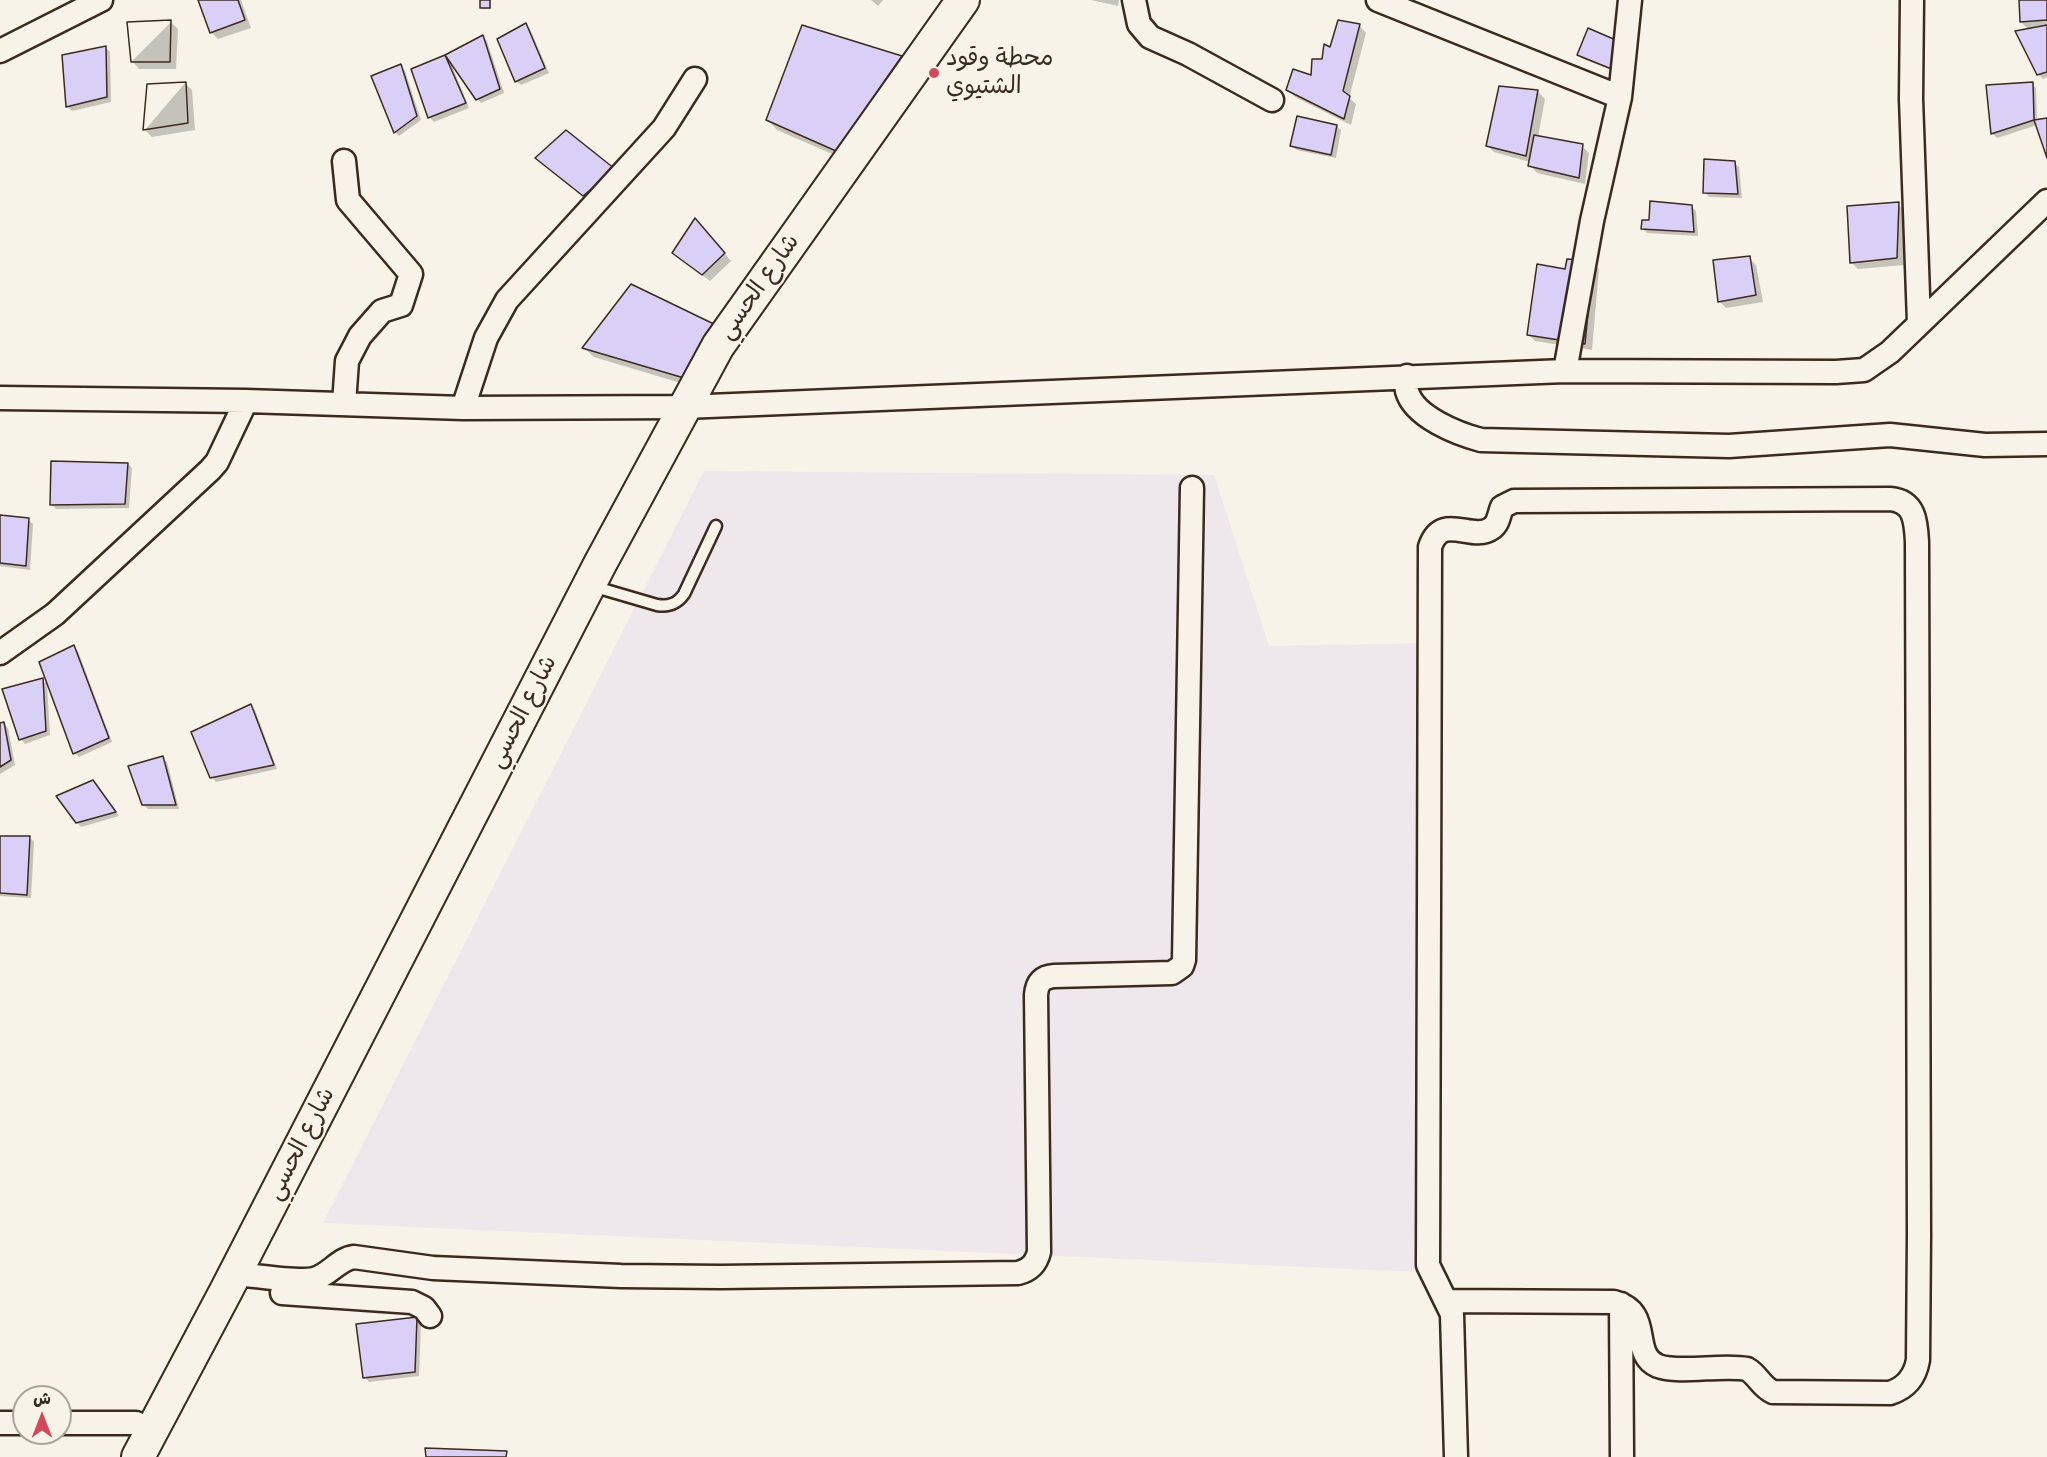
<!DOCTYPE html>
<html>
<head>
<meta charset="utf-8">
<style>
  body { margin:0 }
  #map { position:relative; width:2047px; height:1457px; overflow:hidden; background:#f7f3e8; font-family:Caveat,"Playpen Sans Arabic",sans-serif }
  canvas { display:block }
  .north { position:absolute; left:12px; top:1385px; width:60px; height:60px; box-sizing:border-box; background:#f7f3e8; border:2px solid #aca397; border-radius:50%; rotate:0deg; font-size:16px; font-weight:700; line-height:24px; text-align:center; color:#3b2a1e }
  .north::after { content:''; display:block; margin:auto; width:21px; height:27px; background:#d1495b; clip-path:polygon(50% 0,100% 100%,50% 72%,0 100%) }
</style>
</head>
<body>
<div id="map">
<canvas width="2047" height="1457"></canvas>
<div class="north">ش</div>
</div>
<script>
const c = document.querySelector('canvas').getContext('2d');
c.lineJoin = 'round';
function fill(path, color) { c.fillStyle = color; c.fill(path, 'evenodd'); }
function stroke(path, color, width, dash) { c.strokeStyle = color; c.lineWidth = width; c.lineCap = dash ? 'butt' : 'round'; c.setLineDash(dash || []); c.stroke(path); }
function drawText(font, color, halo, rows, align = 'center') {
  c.font = font + ' Caveat,"Playpen Sans Arabic",sans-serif'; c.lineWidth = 4.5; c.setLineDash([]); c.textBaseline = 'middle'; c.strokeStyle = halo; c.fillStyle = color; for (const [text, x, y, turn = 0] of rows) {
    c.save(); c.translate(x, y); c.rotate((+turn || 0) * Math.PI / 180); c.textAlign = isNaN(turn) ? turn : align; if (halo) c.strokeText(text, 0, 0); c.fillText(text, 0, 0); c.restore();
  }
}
fill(new Path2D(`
  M704 471 1214 475 1269 646 1436 643 1417 1272 323 1223Z`), '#eee8ec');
fill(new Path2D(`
  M200 0H241L251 28 218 39 211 32Z
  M481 0H491V9H483Z
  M871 0H883L878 6Z
  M1091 0H1119L1118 6Z
  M2020 0H2047V77L2043 79 2038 74 2029 30 2021 22Z
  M171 22 178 29 176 69H139L132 61Z
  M526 25 530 29 549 73 521 85 516 81Z
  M1359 25 1366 33 1349 98 1356 104 1351 125 1295 97 1288 90 1312 77 1331 49Z
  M1588 30 1619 73 1583 59 1578 55Z
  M483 37 487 41 504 93 481 103 451 63 469 108 434 122 429 117 413 70Z
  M106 48 110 52 111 102 72 111 67 106Z
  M901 57 910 67 846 160 777 130 768 120Z
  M401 66 405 71 421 120 399 136 395 132Z
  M185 83 192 90 195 130 152 137 145 130Z
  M2032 84 2036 88 2037 121 2047 120V153L2037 125 1997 138 1992 133Z
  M1500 88 1538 92 1545 99 1538 137 1582 146 1589 153 1585 184 1537 173 1530 165V162L1494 152 1487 145Z
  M1336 126 1341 130 1336 158 1296 150 1292 145Z
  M541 162 614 170 589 199Z
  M1734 163 1739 167 1742 198 1709 197 1705 192Z
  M1898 204 1905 211 1904 265 1858 269 1851 262Z
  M1692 207 1696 211 1698 236 1647 233 1643 229Z
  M702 227 731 261 710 281 674 253Z
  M1749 258 1756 265 1763 302 1726 308 1719 301Z
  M1592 262 1599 269 1592 350 1535 341 1528 334 1566 270Z
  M632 286 694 387 594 357 584 348Z
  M128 464 132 468 129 508 56 509 52 504Z
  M0 517 28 520 33 524 30 570 0 566Z
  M74 647 78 651 112 742 79 757 75 753Z
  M42 680 47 684 50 735 25 744 21 739Z
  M250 705 255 710 277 769 216 782 212 777Z
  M3 723 8 728 15 765 0 774V724Z
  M162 758 167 762 179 809H148L143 804Z
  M97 787 119 816 81 827 77 822Z
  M0 837 30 838 34 842 31 898 0 896Z
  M417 1319 421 1323 419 1376 369 1382 365 1377Z`), '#0003');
const building = new Path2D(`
  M198 0H238L245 20 210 33Z
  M480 0H490V8H480Z
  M2019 0H2047V20L2020 22Z
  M171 20 170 62H131L127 22Z
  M171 20 170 62H131L127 22Z
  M1338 20 1360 24 1343 91 1350 96 1344 119 1286 90 1293 69 1311 75 1312 59H1322L1324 44 1330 47Z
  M526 23 545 68 515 82 497 39Z
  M802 25 902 56 836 151 766 120Z
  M2047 25V72L2037 75 2015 31Z
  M1588 28 1625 44 1614 70 1577 55Z
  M483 35 500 89 476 100 445 55Z
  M106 46 107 97 66 107 62 55Z
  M445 55 466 103 428 118 411 69Z
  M401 64 417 116 394 133 371 76Z
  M186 82 188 123 143 130 147 84Z
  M186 82 188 123 143 130 147 84Z
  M2033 82 2034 120 1991 134 1986 85Z
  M1499 86 1538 90 1526 156 1486 146Z
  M1297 116 1337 125 1331 155 1290 146Z
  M2047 118V158L2034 120Z
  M566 130 615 169 583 196 535 158Z
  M1534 135 1583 144 1579 178 1528 166Z
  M1704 159 1735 161 1738 194 1703 193Z
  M1650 201 1692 205 1694 232 1641 229 1642 220H1649Z
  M1899 202 1897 258 1850 263 1847 206Z
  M695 218 725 253 702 275 672 253Z
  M1750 256 1756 295 1718 302 1713 260Z
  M1567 259 1593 261 1585 344 1527 335 1537 264 1565 269Z
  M631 284 718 326 684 378 582 348Z
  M51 461 128 463 125 504 50 505Z
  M0 515 29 518 26 566 0 563Z
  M74 645 109 738 73 754 39 662Z
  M43 678 46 731 19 740 2 689Z
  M251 704 274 765 210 778 191 732Z
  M4 722 11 760 0 767V723Z
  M163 756 176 805H142L128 766Z
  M93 780 116 812 76 823 56 796Z
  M0 836H30L27 895 0 893Z
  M417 1317 415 1372 363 1378 356 1324Z
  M425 1448 507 1451 506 1457H426Z`);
fill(building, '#dacff7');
stroke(building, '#3b2a1e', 1.5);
const lane = new Path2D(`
  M592 586 657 605C669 607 677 604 684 594L716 526`);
const street = new Path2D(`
  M1134 0 1139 24 1150 37 1188 54 1272 100
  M1378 0 1620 97
  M1912 0 1911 99 1919 323
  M0 51 101 0
  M344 161 348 200 411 274 401 305 382 311 360 336 347 361 344 404
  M1565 371 1592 221 1620 97 1630 0
  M1407 376C1407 380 1406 386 1407 391 1414 417 1458 434 1481 440L1729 446 1890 435 1985 445 2047 444
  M0 398 246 401 463 408 684 407 1565 371 1836 372 1864 370 1890 352 2047 201
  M463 408 486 338 507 300 664 128 695 79
  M0 653 55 614 210 470 217 462 246 401
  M234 1274C253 1275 298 1283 314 1279 330 1275 338 1259 354 1257L433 1268 621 1276 721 1277 1018 1273C1030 1270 1036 1264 1039 1252L1036 995C1037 983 1042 977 1054 976L1172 973 1182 966 1184 960 1192 488
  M282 1293 412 1302 424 1308 430 1316
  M1447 1301 1614 1302C1654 1312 1629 1354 1658 1366 1679 1374 1723 1364 1747 1369 1758 1375 1761 1387 1773 1392L1890 1393C1906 1388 1915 1377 1918 1360L1919 1234 1917 542C1916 522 1915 501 1890 499L1514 501 1502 507C1499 514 1499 523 1492 528 1472 543 1442 511 1430 547L1428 1265 1452 1314 1456 1457
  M1621 1304 1622 1457
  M0 1423H24
  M60 1423H136L151 1431`);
const secondary = new Path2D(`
  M138 1457 227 1289 600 564 718 346 963 0`);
stroke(lane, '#3b2a1e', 15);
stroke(street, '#3b2a1e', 27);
stroke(secondary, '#3b2a1e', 36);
stroke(lane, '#f7f3e8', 10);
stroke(street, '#f7f3e8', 22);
stroke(secondary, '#f7f3e8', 32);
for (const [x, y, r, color] of [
  [934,73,6,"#d1495b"]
]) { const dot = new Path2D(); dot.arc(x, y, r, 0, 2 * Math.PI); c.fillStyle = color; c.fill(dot); stroke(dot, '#f7f3e8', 2); }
drawText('24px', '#3b2a1e', '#f7f3e8', [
  ["محطة وقود",946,59],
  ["الشتيوي",946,87]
], 'left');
drawText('24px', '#3b2a1e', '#f7f3e8', [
  ["شارع الحسي",759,287,-55],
  ["شارع الحسي",523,712,-63],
  ["شارع الحسي",301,1144,-63]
]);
</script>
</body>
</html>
